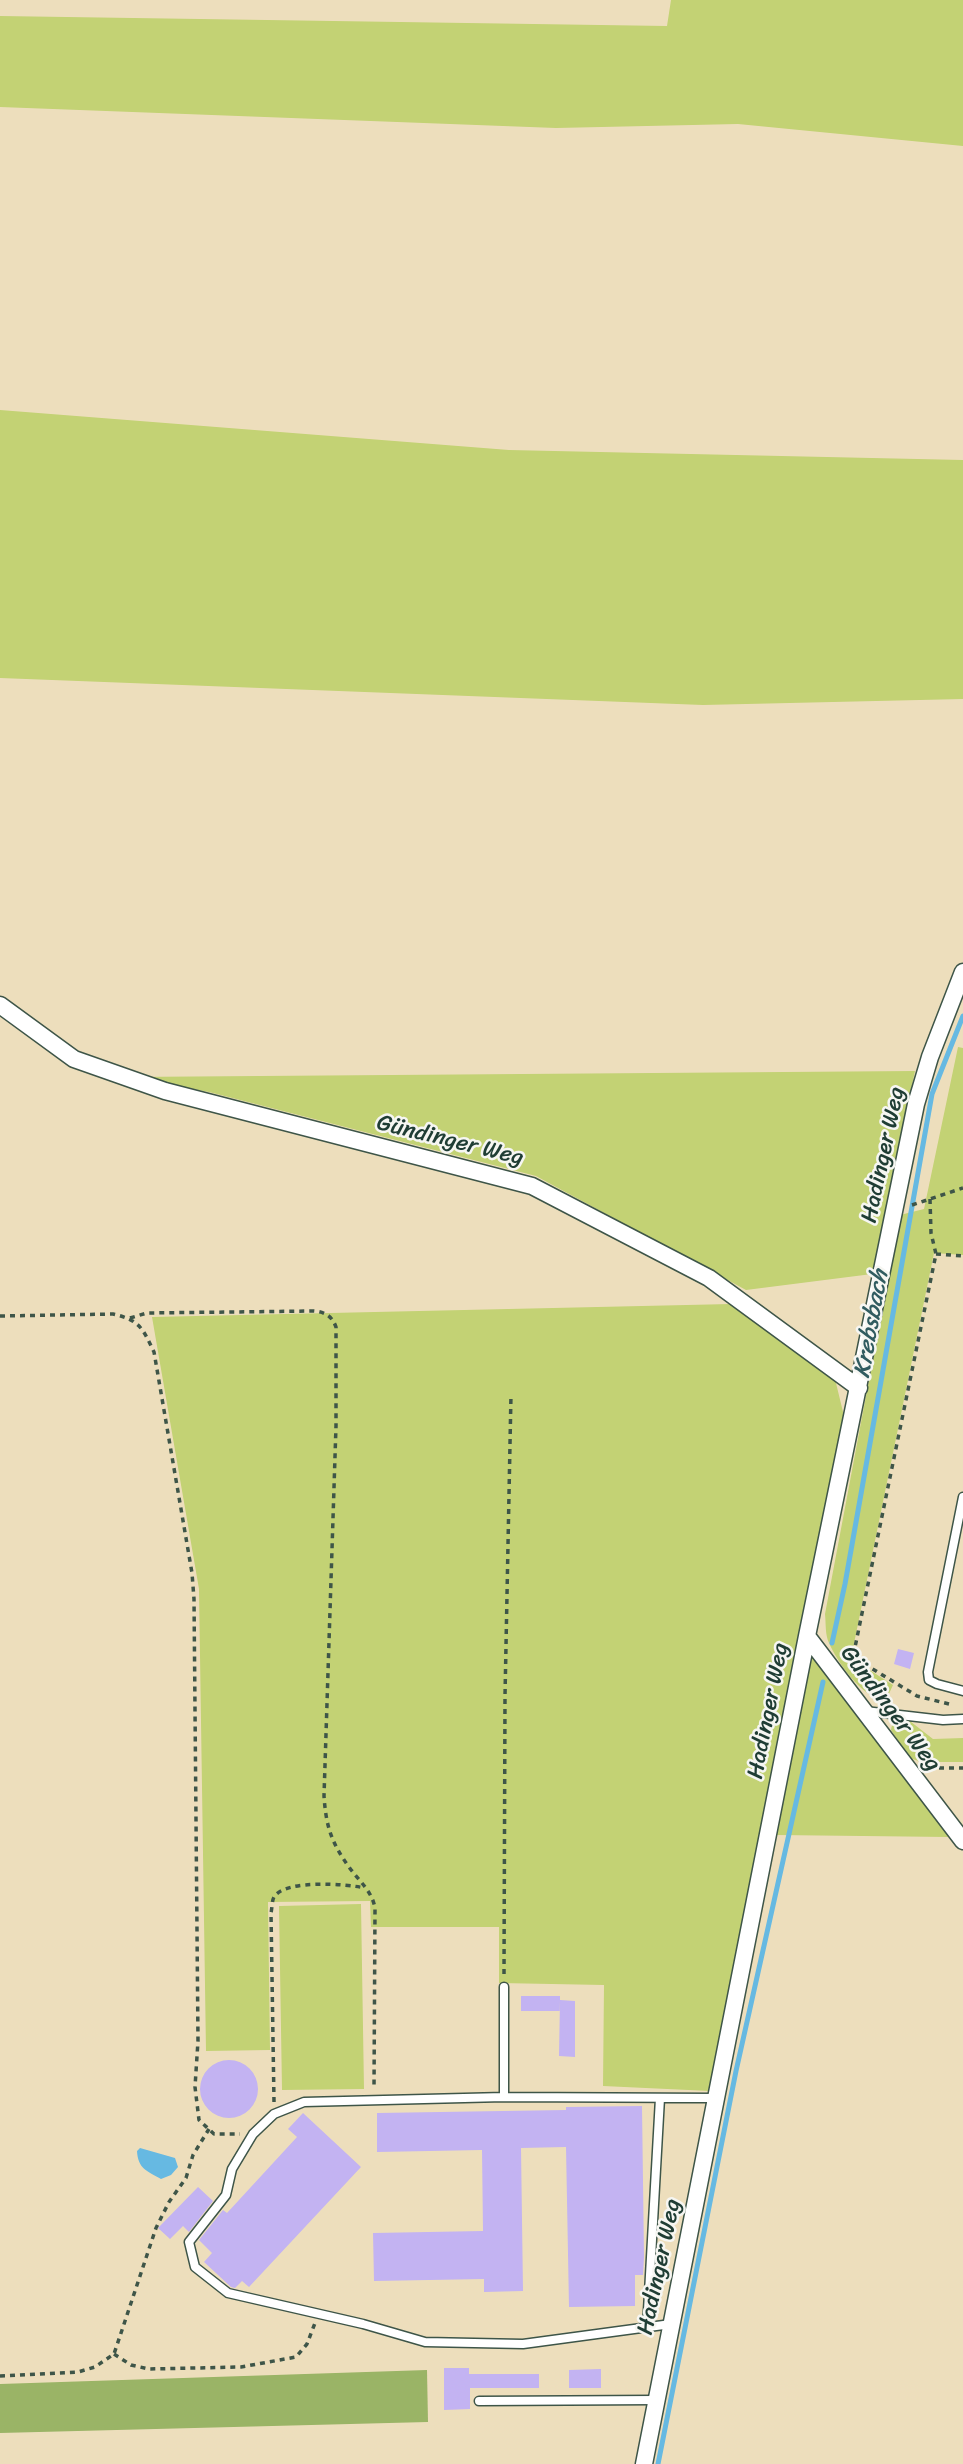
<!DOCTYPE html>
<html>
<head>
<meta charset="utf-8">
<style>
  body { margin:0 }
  canvas { display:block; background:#eddebc }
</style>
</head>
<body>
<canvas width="963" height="2464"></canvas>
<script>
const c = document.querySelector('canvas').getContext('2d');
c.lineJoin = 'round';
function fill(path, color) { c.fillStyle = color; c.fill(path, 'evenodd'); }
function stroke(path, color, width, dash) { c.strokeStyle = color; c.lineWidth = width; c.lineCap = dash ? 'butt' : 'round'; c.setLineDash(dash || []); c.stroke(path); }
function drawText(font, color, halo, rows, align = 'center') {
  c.font = font + ' Sriracha,sans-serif'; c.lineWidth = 5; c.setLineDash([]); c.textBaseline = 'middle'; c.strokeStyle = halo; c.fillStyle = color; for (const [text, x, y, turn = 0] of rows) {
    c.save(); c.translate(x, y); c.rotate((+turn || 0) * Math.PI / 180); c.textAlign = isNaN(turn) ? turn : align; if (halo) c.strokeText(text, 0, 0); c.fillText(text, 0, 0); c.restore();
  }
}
fill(new Path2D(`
  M671 0H963V146L738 124 556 128 0 107V16L667 26Z
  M0 410 509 450 963 460V699L703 705 0 678Z
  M958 1047 963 1048V1255L934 1253 851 1658 893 1685 887 1698C864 1703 837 1661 829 1643 825 1635 826 1623 825 1614L900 1215 924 1209Z
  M915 1071 872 1274 746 1290 536 1176 209 1092 128 1077Z
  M731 1304 835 1379 844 1416 710 2091 603 2086 604 1985 499 1983V1927H371L370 1901 268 1902 270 2050 206 2051 199 1589 152 1317Z
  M811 1655 949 1837 776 1835Z
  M906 1718 933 1739 963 1738V1762H921L910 1758 891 1730C892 1721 898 1720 906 1718Z
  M361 1904 364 2089 282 2090 279 1906Z`), '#c3d274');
fill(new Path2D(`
  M427 2370 428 2422 0 2433V2384Z`), '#9ab466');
fill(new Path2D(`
  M140 2148 175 2158 178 2167 171 2175 161 2179C147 2171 138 2169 137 2151Z`), '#66b9e2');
stroke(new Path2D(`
  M832 1643 845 1584 932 1094 963 1016
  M658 2464 736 2071 823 1682`), '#66b9e2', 5);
fill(new Path2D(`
  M898 1649 914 1653 910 1669 894 1664Z
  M521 1996H560V2011H521Z
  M560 2000 575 2001V2057L559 2056Z
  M200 2089a29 29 0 1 1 58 0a29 29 0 1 1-58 0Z
  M642 2106 644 2257 643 2275H635V2306L569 2307 566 2147 521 2148 523 2291 484 2292V2279L374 2281 373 2233 483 2231 482 2150 377 2152V2113L566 2110V2107Z
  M303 2113 361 2167 249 2287 242 2281 235 2288 231 2287 204 2262 212 2253 199 2240 223 2210 227 2213 297 2137 288 2129Z
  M198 2187 213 2201 189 2232 183 2226 170 2239 158 2228Z
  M444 2368H469V2374H539V2388H470V2409L444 2410Z
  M601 2369V2388H569V2370Z`), '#c3b3f2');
const lane = new Path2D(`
  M963 1497 928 1672 929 1680 937 1684 963 1691
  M865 1711 943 1720 963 1719
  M504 1987V2097
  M671 2324 523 2344 425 2342 363 2324 228 2293 195 2267 189 2242 226 2195 232 2169 253 2134 274 2114 304 2102 504 2097 717 2098
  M647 2328 660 2098
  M479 2401 656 2400`);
const street = new Path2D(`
  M0 1005 74 1059 165 1091 532 1186 709 1278 859 1388
  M807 1636 963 1841
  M644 2464 807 1636 916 1104 930 1057 963 972`);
stroke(lane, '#3e5548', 11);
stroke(street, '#3e5548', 19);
stroke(new Path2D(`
  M930 1199 931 1233 936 1254 853 1657 917 1696 953 1705
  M912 1205 963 1188
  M936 1254 963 1256
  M0 1316 113 1314C140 1320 143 1329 154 1352L192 1573 194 1599 198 2041 195 2087 199 2120 214 2134H240
  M130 1318 147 1313 314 1311C325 1312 332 1316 336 1327V1426L324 1796C326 1826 331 1842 349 1867 359 1881 372 1891 375 1908L374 2089
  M929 1768H963
  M504 1974 505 1696 511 1394
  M274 2102 271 1913C272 1909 272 1900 274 1897 285 1879 347 1884 365 1888
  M114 2354 131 2365 149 2369 241 2367 296 2357 307 2344 315 2323
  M0 2376 78 2372 95 2367 114 2354 156 2228 169 2202 186 2178 193 2155 209 2129`), '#3e5548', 3.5, [5, 5]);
stroke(lane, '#fff', 8);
stroke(street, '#fff', 16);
drawText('23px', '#1f3d34', '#f6f6f2', [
  ["Gündinger Weg",450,1141,14],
  ["Hadinger Weg",884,1155,-78],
  ["Gündinger Weg",890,1709,53],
  ["Hadinger Weg",769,1711,-79],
  ["Hadinger Weg",660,2267,-78]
]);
drawText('italic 24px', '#315c60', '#f6f6f2', [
  ["Krebsbach",872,1324,-80]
]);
</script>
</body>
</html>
